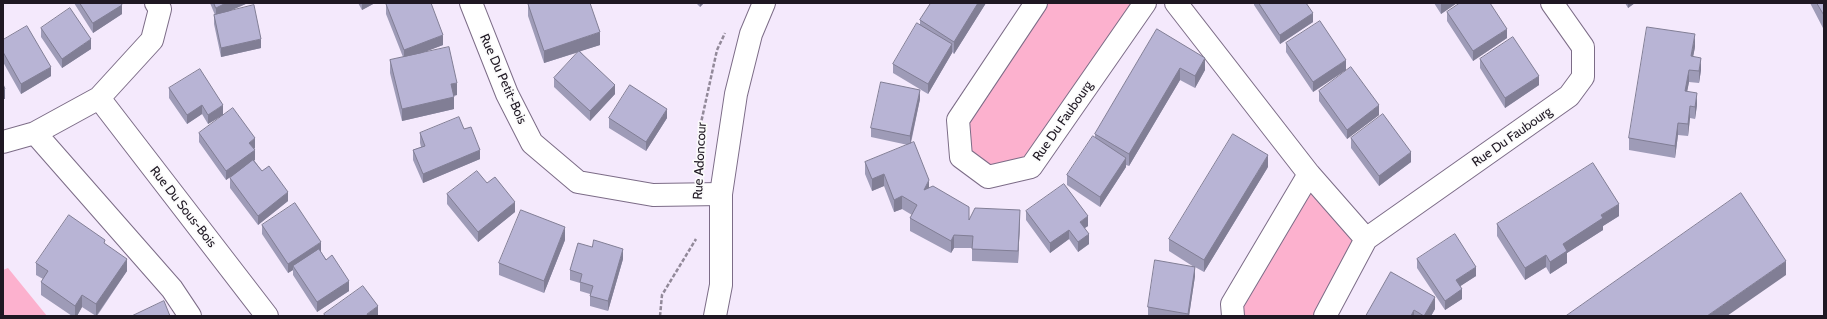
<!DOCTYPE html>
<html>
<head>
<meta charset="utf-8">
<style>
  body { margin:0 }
  #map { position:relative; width:1827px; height:319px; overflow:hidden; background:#f4e9fc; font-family:Cabin,sans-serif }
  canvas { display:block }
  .frame { position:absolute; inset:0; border:4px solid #1f1823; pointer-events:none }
</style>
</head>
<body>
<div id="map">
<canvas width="1827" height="319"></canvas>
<div class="frame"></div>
</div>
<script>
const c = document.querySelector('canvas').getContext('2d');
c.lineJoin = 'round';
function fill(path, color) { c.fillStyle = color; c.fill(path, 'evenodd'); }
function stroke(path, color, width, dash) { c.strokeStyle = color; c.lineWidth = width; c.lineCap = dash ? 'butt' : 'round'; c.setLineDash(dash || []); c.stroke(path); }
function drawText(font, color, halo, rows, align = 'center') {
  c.font = font + ' Cabin,sans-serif'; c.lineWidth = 3.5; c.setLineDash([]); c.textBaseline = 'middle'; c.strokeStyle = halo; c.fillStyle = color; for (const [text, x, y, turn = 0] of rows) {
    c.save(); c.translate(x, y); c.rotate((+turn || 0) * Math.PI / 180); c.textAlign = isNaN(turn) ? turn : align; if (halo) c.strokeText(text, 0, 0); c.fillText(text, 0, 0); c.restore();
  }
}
fill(new Path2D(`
  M1045 3H1136L1027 161 989 169 968 154 965 122Z
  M1310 187 1358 240 1317 316H1241L1239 306Z
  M8 268 47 316H3V270Z`), '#fcb1ce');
const street = new Path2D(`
  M471 3 507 94 532 143 578 182 653 195 721 194
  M1036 3 958 120 961 157 988 177 1031 167 1145 3
  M1176 3 1309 174 1366 239
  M99 98 267 316
  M35 133 172 289 190 316
  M3 142 35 133 99 98 152 40 160 9 156 3
  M1233 316 1232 304 1309 174
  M1325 316 1366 239 1569 96 1583 77V47L1552 3`);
const secondary = new Path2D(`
  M715 316 721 285V194L736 94 751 34 764 3`);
stroke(street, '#7c6c87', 24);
stroke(secondary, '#7c6c87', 24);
stroke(new Path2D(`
  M699 168V132L717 50 725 33
  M660 316 662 295 696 239`), '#928999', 2.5, [4, 2]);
stroke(street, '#fff', 22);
stroke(secondary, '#fff', 22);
fill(new Path2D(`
  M74 3H121L122 14 93 33Z
  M210 3H248L229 11 261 48 221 57 214 24V15H215Z
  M358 3H375L362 10Z
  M696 3H704L700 7Z
  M931 3H986L954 54 952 52V53L928 94 893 73V64L920 25V20Z
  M1254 3H1306L1313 22 1280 44 1254 5Z
  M1434 3H1457L1441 14Z
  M1625 3H1635L1628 8Z
  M1810 3H1824V30Z
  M386 4 443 45 421 53 457 95 454 96V109L402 121 390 73V60L403 57 386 14Z
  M528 4 600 45 580 51 615 94 590 121 554 87V78L579 52 544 63 528 16Z
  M1447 12 1507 38 1473 61 1447 21Z
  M41 28 91 49 62 68 41 37Z
  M1157 29 1205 70 1195 88 1180 80 1129 166 1126 165V167L1100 207 1067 185V175L1095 137V134Z
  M3 40 51 76 21 94 3 62Z
  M1286 43 1346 70 1313 92 1286 52Z
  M1695 47 1693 56 1701 70 1699 83 1689 82 1687 91 1697 105 1695 119 1690 118 1688 136 1678 135 1675 158 1629 150V138Z
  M1480 59 1539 85 1505 108 1480 68Z
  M169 88 223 115 208 124 202 114 187 124 169 98Z
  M1319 91 1379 115 1347 139 1319 101Z
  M920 99 911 143 929 188 969 219 1020 222 1018 263 972 261V248H954L951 253 910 231V218L912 215 902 209 894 212 884 186 872 191 865 174V162L908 145 871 137V128Z
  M609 118H667L646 151 609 128Z
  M464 129 480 159 423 183 413 160V150L421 147 420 143V133Z
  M199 133 255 148 254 149 255 160H254L262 171 288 201 258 225 230 188V178L239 171 226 180 199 142Z
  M1351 138 1411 162 1379 186 1351 148Z
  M1268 167 1204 272 1195 267V276L1189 316H1148V307L1194 267 1169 251V239Z
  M487 183 515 212 478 242 447 204V194Z
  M1026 211 1088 226 1085 228 1089 244 1078 252 1069 239 1050 253 1026 220Z
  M1619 216 1603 226V230L1567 253V263L1550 274 1546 267 1525 280 1497 236V224Z
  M262 225 321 252 349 291 317 312 293 275V270L288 273 262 234Z
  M565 240 544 293 499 275V263Z
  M105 244 127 271 97 316H96L82 307 77 316H72L41 295V282L43 279 36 275V263Z
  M623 259 608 311 590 306V294L580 291V283L570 280V270Z
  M1417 259 1476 276 1460 286 1462 299 1445 310 1417 268Z
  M1391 272 1435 309 1431 316H1366Z`), '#9e9bb7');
fill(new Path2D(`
  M226 3H248L216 17V8Z
  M362 3H375L362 10Z
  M700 3H704L700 7Z
  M978 3H986L954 54V42Z
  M1443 3H1457L1441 14V4Z
  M1628 3H1635L1628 8Z
  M122 5V14L93 33V23Z
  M1313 13V22L1280 44V35Z
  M1507 29V38L1473 61V51Z
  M600 32V45L544 63V51Z
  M1695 34V47L1691 68V56Z
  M443 35V45L404 60V50Z
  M91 39V49L62 68V59Z
  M261 39V48L221 57V48Z
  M952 44V53L928 94V84Z
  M1205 58V70L1195 88V76Z
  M1701 58V70L1699 83V71Z
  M1346 60V70L1313 92V82Z
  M51 67V76L21 94V84Z
  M1180 68V80L1129 166V154Z
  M1689 70V82L1685 103V91Z
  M1539 76V85L1505 108V98Z
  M457 83V95L451 96V84Z
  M615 85V94L590 121V111Z
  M5 89V99H3V90Z
  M920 90V99L910 145V136Z
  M1697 93V105L1695 119V107Z
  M454 97V109L402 121V109Z
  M202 105V114L187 124V115Z
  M223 105V115L208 124V115Z
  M1379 105V115L1347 139V130Z
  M1690 106V118L1688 136V124Z
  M667 109V118L646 151V142Z
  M1678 123V135L1675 158V146Z
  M255 138V148L249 152V143Z
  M255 150V160L226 180V171Z
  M480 150V159L423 183V174Z
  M1411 152V162L1379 186V176Z
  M1268 155V167L1204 272V260Z
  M1126 158V167L1100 207V197Z
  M884 174V186L872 191V179Z
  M929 180V192L924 190Z
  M288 192V201L258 225V216Z
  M902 196V209L894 212V200Z
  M515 202V212L478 242V232Z
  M1619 204V216L1603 226V230L1567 253V263L1550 274V262L1563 244 1601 215Z
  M1020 210V222L1018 263V251Z
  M1088 216V226L1080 231V222Z
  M565 227V240L544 293V281Z
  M1069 230V239L1050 253V243Z
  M1089 234V244L1078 252V242Z
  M954 235V248L951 253V241Z
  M321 242V252L293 266V270L288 273V264Z
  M623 249V259L608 311V301Z
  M1546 255V267L1525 280V268Z
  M127 259V271L96 316V304Z
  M1786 261V275L1727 316H1707Z
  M1195 267V276L1189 316H1188Z
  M1476 267V276L1456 289V280Z
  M349 281V291L317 312V302Z
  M1462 289V299L1445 310V301Z
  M82 295V307L77 316H75V306Z
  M1435 297V309L1431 316H1424Z
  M378 306V316H367V314Z
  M1414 310V316H1411Z`), '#817e95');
const building = new Path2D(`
  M80 3H121L122 5 93 23Z
  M214 3H226L216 8Z
  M389 3H431L443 35 404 50 386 4Z
  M531 3H590L600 32 544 51 528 4Z
  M931 3H978L954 42 920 20Z
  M1259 3H1306L1313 13 1280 35Z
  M1460 3H1490L1507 29 1473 51 1447 12Z
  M1817 3H1824V15Z
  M254 5 261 39 221 48 214 15Z
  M70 8 91 39 62 59 41 28Z
  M1320 21 1346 60 1313 82 1286 43Z
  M917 23 952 44 928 84 893 64Z
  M27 26 51 67 21 84 3 52V40Z
  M1647 27 1695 34 1691 56 1701 58 1699 71 1689 70 1685 91 1697 93 1695 107 1690 106 1688 124 1678 123 1675 146 1629 138Z
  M1157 29 1205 58 1195 76 1180 68 1129 154 1095 134Z
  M1513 37 1539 76 1505 98 1480 59Z
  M449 47 457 83 451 84 454 97 402 109 390 60Z
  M579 51 615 85 590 111 554 78Z
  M1351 67 1379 105 1347 130 1319 91Z
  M200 69 223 105 208 115 202 105 187 115 169 88Z
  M881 82 920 90 910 136 871 128Z
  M3 84 5 89 3 90Z
  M630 85 667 109 646 142 609 118Z
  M233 108 255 138 249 143 255 150 226 171 199 133Z
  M1383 114 1411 152 1379 176 1351 138Z
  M459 117 464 129 471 127 480 150 423 174 413 150 425 146 420 133Z
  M1233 134 1268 155 1204 260 1169 239Z
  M1093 136 1126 158 1100 197 1067 175Z
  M914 142 929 180 924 190 933 186 969 207V220L975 208 1020 210 1018 251 972 249 973 236 954 235 951 241 910 218 917 205 902 196 894 200 884 174 872 179 865 162Z
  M253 160 262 171 269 166 288 192 258 216 230 178Z
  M1593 163 1619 204 1601 215 1603 218 1563 244 1567 251 1550 262 1546 255 1525 268 1497 224Z
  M477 171 487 183 495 177 515 202 478 232 447 194Z
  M1064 184 1088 216 1080 222 1089 234 1078 242 1069 230 1050 243 1026 211Z
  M1741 193 1786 261 1707 316H1566Z
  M295 203 321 242 288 264 262 225Z
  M521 210 565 227 544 281 499 263Z
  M69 215 105 240 104 243 127 259 96 304 82 295 75 306 41 282 48 271 36 263Z
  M1455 234 1476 267 1456 280 1462 289 1445 301 1417 259Z
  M594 240 623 249 608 301 590 296 593 286 580 282 582 274 570 270 578 243 592 247Z
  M319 249 326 260 332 255 349 281 317 302 293 266Z
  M1155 260 1195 267 1188 314 1148 307Z
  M1391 272 1435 297 1424 316 1414 310 1411 316H1366Z
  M363 286 378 306 367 314 368 316H325L324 314Z
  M164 301 170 316H132Z`);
fill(building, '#b8b4d5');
stroke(building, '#817e95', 1);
drawText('13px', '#1f1823', '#fbfbfb', [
  ["Rue Du Petit-Bois",503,79,66],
  ["Rue Du Faubourg",1063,121,-55],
  ["Rue Du Faubourg",1512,137,-35],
  ["Rue Adoncour",700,161,-87],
  ["Rue Du Sous-Bois",183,207,52]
]);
</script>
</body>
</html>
